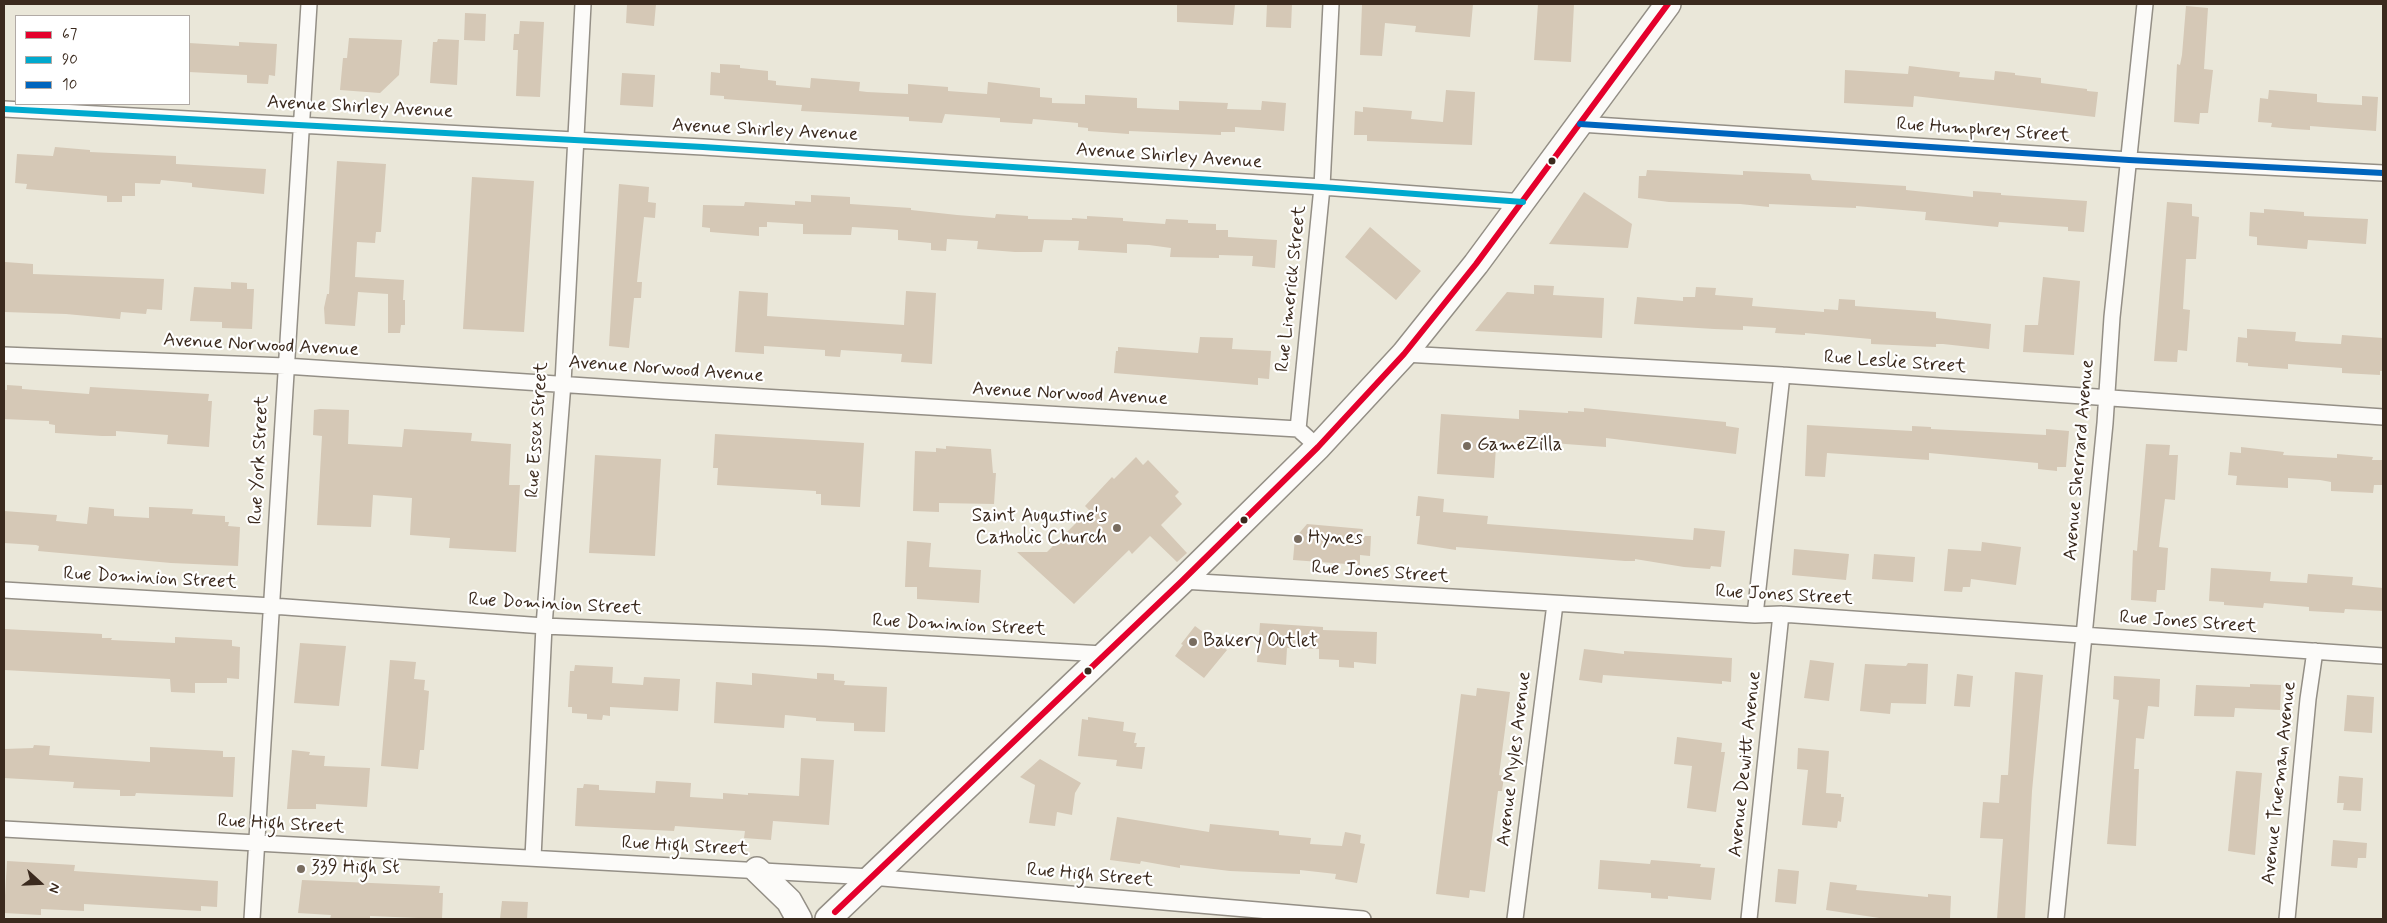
<!DOCTYPE html>
<html>
<head>
<meta charset="utf-8">
<style>
  body { margin:0 }
  #map { position:relative; width:2387px; height:923px; overflow:hidden; background:#eae7d9; font-family:Mynerve,sans-serif }
  canvas { display:block }
  .frame { position:absolute; inset:0; border:5px solid #3b2a1e; pointer-events:none }
  .legend { position:absolute; left:15px; top:15px; width:175px; height:90px; box-sizing:border-box; background:#fff; border:1px solid #b1aaa5; margin:0; padding:6px 9px; list-style:none; font-size:15px; color:#3b2a1e }
  .legend li { display:flex; align-items:center; gap:10px; height:25px }
  .legend b { width:25px; border:1px solid #b1aaa5 }
  .north { position:absolute; left:15px; top:858px; width:50px; height:50px; -webkit-text-stroke:4px #fff; paint-order:stroke; rotate:110deg; font-size:14px; font-weight:700; line-height:20px; text-align:center; color:#3b2a1e }
  .north::after { content:''; display:block; margin:auto; width:18px; height:22px; background:#3b2a1e; clip-path:polygon(50% 0,100% 100%,50% 72%,0 100%) }
</style>
</head>
<body>
<div id="map">
<canvas width="2387" height="923"></canvas>
<div class="frame"></div>
<ul class="legend">
<li><b style="height:6px;background:#e4002b"></b>67</li>
<li><b style="height:6px;background:#00a9ce"></b>90</li>
<li><b style="height:6px;background:#0065bd"></b>10</li>
</ul>
<div class="north">N</div>
</div>
<script>
const c = document.querySelector('canvas').getContext('2d');
c.lineJoin = 'round';
function fill(path, color) { c.fillStyle = color; c.fill(path, 'evenodd'); }
function stroke(path, color, width, dash) { c.strokeStyle = color; c.lineWidth = width; c.lineCap = dash ? 'butt' : 'round'; c.setLineDash(dash || []); c.stroke(path); }
function drawText(font, color, halo, rows, align = 'center') {
  c.font = font + ' Mynerve,sans-serif'; c.lineWidth = 4.5; c.setLineDash([]); c.textBaseline = 'middle'; c.strokeStyle = halo; c.fillStyle = color; for (const [text, x, y, turn = 0] of rows) {
    c.save(); c.translate(x, y); c.rotate((+turn || 0) * Math.PI / 180); c.textAlign = isNaN(turn) ? turn : align; if (halo) c.strokeText(text, 0, 0); c.fillText(text, 0, 0); c.restore();
  }
}
fill(new Path2D(`
  M627 4H656L654 26 626 23Z
  M1177 4H1235L1233 25 1177 22Z
  M1267 4H1292L1291 28 1266 27Z
  M1368 4H1473L1470 37 1415 32 1416 26 1385 23 1382 56 1360 55 1362 5Z
  M1538 4H1574L1571 62 1534 60Z
  M2186 6 2208 8 2204 69 2213 70 2208 113H2200L2199 124 2174 122 2177 64 2180 65 2182 55Z
  M465 13 486 14 485 41 464 40Z
  M520 21 544 22 540 97 516 96 518 50H513L514 34H519Z
  M349 38 402 40 399 75 380 93 340 90 343 58H347Z
  M438 39 459 40 457 85 430 83 433 42H437Z
  M239 42 277 44 275 76 269 75 268 84 247 83V75L189 72V43L239 46Z
  M720 64 740 65V68L768 71V80L776 81V85L810 88 811 78 860 82 859 91 867 92 908 94V84L948 87V91L987 94 988 82 1040 88V97L1052 98V103L1085 104V95L1137 98V108L1179 110V101L1228 103 1227 109 1261 110 1262 101 1286 103 1284 131 1235 127V132H1221V135L1129 131V134L1088 131V128L1078 127V123L1033 119 1032 124 1000 122V118L945 114 942 123 909 121V117L801 111 802 105 724 99V96L710 95 711 72 720 73Z
  M1909 66 1960 72 1959 77 1994 80 1995 71 2015 73V75L2041 78V83L2087 89V91L2098 92 2095 117 1914 96 1913 107 1844 103 1845 70 1908 74Z
  M622 73 655 75 653 107 620 105Z
  M1446 90 1475 92 1472 145 1367 141V135H1354L1355 111 1363 112V107L1412 111 1411 119 1443 122Z
  M2269 90 2317 94V102L2325 103 2362 105V96L2378 97 2376 131 2310 126V130L2293 129 2271 127 2272 123 2258 122 2260 98 2268 99Z
  M55 147 90 150V152L176 156V164L266 169 264 194 192 187V183L161 180 160 184 135 183V196H122V202H107V196L26 189 27 184 15 183 17 154 53 156Z
  M337 161 386 164 381 232H376L375 243 357 242 355 277 404 280 403 300H405V325H401L400 333H388V294L358 292 355 326 325 324 324 308 327 294H329Z
  M1647 170 1743 175V171L1810 174 1812 180 1906 186V190L1973 197V191L2001 193V195L2087 201 2084 232 2068 231V227L1999 222 1998 227 1925 220 1926 212 1856 206V208L1769 204V207L1740 204 1669 202 1638 198 1639 176H1646Z
  M472 177 534 181 524 332 463 329Z
  M619 184 649 187 648 202 656 203 655 218 644 217 637 282H642L641 298H634L629 348 609 346Z
  M1584 192 1632 224 1628 248 1549 244Z
  M811 195 850 197V204L911 208V210L957 215 995 218 996 214 1028 216V219L1072 220V218L1087 219V216L1123 218V221L1165 224 1166 219 1188 220V223L1216 224V230H1228V237L1277 240 1275 268 1252 266 1253 256 1219 255V258L1170 257 1171 248 1149 245 1127 244V253L1078 250 1079 241 1044 240 1042 252H1015L977 249 978 241 947 239 946 251 931 250V243L898 240V230L886 229 852 227 851 235 803 234V224L767 222V227H759V236L710 232V228L702 227 703 205 744 206 745 202 795 205V201L811 202Z
  M2167 202 2192 204V216L2199 217 2196 259H2186L2183 309 2190 310 2187 351 2178 350 2177 362 2154 361Z
  M2264 209 2304 212V216L2368 219 2366 244 2308 240 2307 249 2257 245V237L2249 236 2250 212 2264 213Z
  M1370 227 1421 271 1396 300 1345 257Z
  M5 262 33 264V274L164 279 162 310 147 309 146 314 121 312 120 319 66 314 4 312Z
  M2043 277 2080 281 2074 355 2023 352 2025 325H2038Z
  M231 282 247 283V289H254L252 329 222 328V322L190 321 194 287 231 289Z
  M1534 285 1554 286 1553 295 1604 298 1602 338 1475 331 1507 292 1534 294Z
  M1696 287 1716 288 1715 295 1753 298 1752 306 1824 312V309L1838 310 1839 299 1855 300V306L1936 312V318L1991 324 1989 349 1943 344H1936V347L1871 344V339L1805 333V335L1775 333 1776 328 1743 326V330L1714 329 1634 324 1637 297 1683 301V297H1695Z
  M739 291 768 293 767 316 904 325 906 291 936 293 932 364 901 362 902 354 841 350 840 357 825 356V350L764 346V354L735 352Z
  M2247 329 2296 332 2295 341 2303 342 2341 344 2342 335 2383 338V371H2380V375L2342 373V368L2288 364V369L2248 366V363L2236 362 2238 337 2247 338Z
  M1200 337 1233 338 1232 349 1271 351 1269 379 1258 378V385L1114 373 1116 351H1118V347L1198 353Z
  M7 385 22 386V389L89 394 90 387 209 394 208 401H212L209 447 167 444 168 435 116 431V436H102L55 433V425L49 424V421L4 419V390H7Z
  M1584 408 1726 422V426L1739 428 1736 454 1606 438V447L1552 443V447L1535 446V450L1496 447 1494 478 1437 474 1441 414 1519 419V410L1568 413V411L1584 412Z
  M320 409 349 410 348 444 402 447 404 429 472 433 471 441 511 444 509 485H520L516 552 449 548 450 538 410 535 412 498 373 495 371 527 317 525 322 436 313 435 314 410Z
  M1807 425 1912 431V426L1931 427V429L2046 435V429L2069 431 2066 467H2057V471L2038 469V463L1929 453V460L1827 453 1825 477 1805 476Z
  M715 434 864 443 860 507 821 505V494H816V491L717 485 718 468H713Z
  M2146 444 2170 445 2169 455H2178L2175 500 2165 499 2159 547 2168 548 2165 590H2157L2156 602 2131 600 2133 550 2137 551Z
  M946 446 991 449 993 473H996L994 504 939 503V512L913 511 915 451 936 452V448L946 449Z
  M2241 447 2284 452 2283 455 2337 458V454L2373 457 2372 460H2383V485H2374L2373 493 2331 491V482L2320 480 2288 478V488L2236 485 2237 476 2228 475 2230 452 2241 453Z
  M595 455 661 459 655 556 589 553Z
  M1136 457 1143 465 1148 460 1179 492 1175 496 1182 504 1161 525 1187 553 1177 562 1150 536 1132 554 1129 550 1074 604 1017 552H1047L1089 510 1085 506 1112 477 1114 479Z
  M1418 496 1444 499 1443 512 1488 516 1487 524 1693 540 1694 528 1725 531 1721 567 1711 566 1710 569 1684 567 1635 559V561H1625L1456 547V550L1417 544 1420 516H1416Z
  M89 507 114 509V516L149 518V507L193 509 192 514 225 516V522H229L228 526 240 527 238 566 171 563 38 551 39 546 36 545 4 543V511L57 515 56 521 87 524Z
  M1307 524 1363 529 1362 536H1371L1370 556 1360 555V565L1293 560 1295 538Z
  M907 541 931 543 929 567 981 570 979 603 917 599V587H905Z
  M1982 542 2021 547 2016 585 1971 579 1970 587H1963L1962 592 1944 591 1948 549 1981 551Z
  M1794 549 1849 554 1846 580 1792 575Z
  M1874 554 1915 557 1913 582 1872 579Z
  M2211 568 2271 572 2270 581 2307 583 2308 574 2353 577 2352 585 2383 588V611L2345 609 2344 613 2309 611V607L2264 603 2263 608 2224 605V602L2209 601Z
  M1260 623 1323 627V630L1377 632 1376 664 1354 662V668L1339 667V660L1319 659V649L1287 648 1286 665 1257 662Z
  M1195 626 1227 650 1204 678 1175 656 1183 645 1181 644Z
  M4 629 102 634V638H112L111 640 175 643V637L232 640V646L240 647 239 679 227 678V683H195V693L171 692 170 679 4 670Z
  M300 643 346 646 339 706 294 703Z
  M1584 649 1624 654V651L1732 658 1731 682 1722 681V684L1603 675 1602 683 1579 680Z
  M390 660 416 662 414 679 425 680 424 690 429 691 424 750H420L418 769 381 766Z
  M1810 660 1834 663 1829 701 1804 698Z
  M1908 663 1928 664 1926 704 1891 703 1890 714 1860 711 1865 664 1906 666Z
  M575 665 613 667 612 683 643 685 644 677 680 679 678 711 610 707V716L603 715 602 720 587 719V714L572 713V707H568L570 671H574Z
  M2015 672 2043 675 2032 791 2025 919H1997L2003 839 1980 838 1983 802 1999 803 2001 775H2008Z
  M752 673 817 679V673L834 674V680L845 681 844 685 887 687 885 732 854 731V723L816 721V718L785 715 784 728 714 723 716 682 752 685Z
  M1957 674 1973 676 1970 707 1954 706Z
  M2114 676 2160 679 2159 707 2148 706 2144 739 2136 738 2134 769H2139L2136 846 2107 844 2119 700 2113 699Z
  M2250 684 2281 685 2280 710 2235 708 2234 717 2194 716 2196 685 2250 687Z
  M1477 688 1510 692 1499 775 1504 776 1502 791H1498L1485 892 1470 890 1469 898 1436 894 1461 694 1476 696Z
  M2347 695 2374 697 2372 733 2344 731Z
  M1088 717 1124 722 1123 731 1136 733 1134 743H1137L1136 747H1145L1142 769 1116 766 1117 760 1078 756 1082 719 1088 720Z
  M1677 737 1722 743 1721 752H1725L1716 812 1687 808 1692 766 1674 764Z
  M34 745 50 746 49 755 150 762V747L223 751V757H235L233 797 136 793 135 796H120V790L73 788 74 782 4 778V749L33 748Z
  M1798 748 1829 751 1826 793 1841 794V797H1844L1841 822 1838 821 1837 828 1802 825 1808 770 1797 769Z
  M292 750 310 752 309 755 325 756 324 766 370 768 367 807 316 804V809H287Z
  M801 758 834 760 829 825 773 821 771 840 744 838 745 831 675 826 674 831 575 826 577 788H583L584 784 599 785V790L655 793 656 781 691 783 690 797 723 799V793L748 795V793L799 796Z
  M1040 759 1081 783 1075 793 1072 815 1057 812 1055 826 1029 823 1035 785 1020 777Z
  M2236 771 2262 773 2255 855 2228 851Z
  M2339 776 2363 778 2361 811 2343 810 2344 803H2337Z
  M1117 817 1209 832 1210 824 1279 831V835L1311 838 1310 844 1342 846 1345 832 1361 835 1360 843 1365 844 1357 883 1335 879 1336 874 1300 870V874L1230 871 1180 865V868L1141 861 1140 864 1110 860Z
  M2333 840 2367 843 2366 858H2358L2357 868 2331 866Z
  M1600 860 1650 864 1651 860 1701 864 1700 867 1715 868 1711 900 1668 896V899L1651 898V893L1598 889Z
  M7 861 75 865 74 871 218 881 217 907 201 906V911L84 904V911L41 909V915L4 913Z
  M1778 869 1799 871 1796 904 1775 902Z
  M302 880 440 886 439 893H443L442 919 370 916V919H330L331 915 298 913Z
  M1830 882 1857 885 1856 890 1928 897V894L1951 896 1950 919H1886L1826 910Z
  M502 901 528 902 527 919H500Z`), '#d5c8b6');
const street = new Path2D(`
  M4 109 703 147 1322 187 1523 202
  M1580 124 2129 160 2383 173
  M1404 354 1782 375 2383 417
  M4 355 285 366 662 391 1298 429 1318 447
  M1298 429 1322 187 1331 4
  M1182 581 1755 615 1781 614 2383 656
  M4 590 272 606 544 626 825 638 1103 654
  M1755 615 1782 375
  M4 829 871 877 1363 919
  M533 858 544 626 563 383 583 4
  M252 919 309 4
  M1515 919 1555 604
  M1749 919 1781 614
  M2056 919 2105 423 2112 317 2145 4
  M2287 919 2308 699 2315 651`);
const primary = new Path2D(`
  M757 870 789 901 799 919
  M828 919 1182 581 1318 447 1404 354 1476 264 1668 4`);
stroke(street, '#948f86', 18);
stroke(primary, '#948f86', 28);
stroke(street, '#fcfbf9', 15);
stroke(primary, '#fcfbf9', 25);
stroke(new Path2D(`
  M835 912 1182 581 1318 447 1404 354 1476 264 1668 4`), '#e4002b', 6);
stroke(new Path2D(`
  M4 109 703 147 1322 187 1523 202`), '#00a9ce', 6);
stroke(new Path2D(`
  M1580 124 2129 160 2383 173`), '#0065bd', 6);
for (const [x, y, r, color] of [
  [1552,161,4.5,"#3b2a1e"],
  [1467,446,5,"#786c5f"],
  [1244,520,4.5,"#3b2a1e"],
  [1117,528,5,"#786c5f"],
  [1298,539,5,"#786c5f"],
  [1193,642,5,"#786c5f"],
  [1088,671,4.5,"#3b2a1e"],
  [301,869,5,"#786c5f"]
]) { const dot = new Path2D(); dot.arc(x, y, r, 0, 2 * Math.PI); c.fillStyle = color; c.fill(dot); stroke(dot, '#fff', 2); }
drawText('19px', '#3b2a1e', '#fff', [
  ["Avenue Shirley Avenue",360,108,3],
  ["Avenue Shirley Avenue",765,131,3],
  ["Rue Humphrey Street",1983,131,4],
  ["Avenue Shirley Avenue",1169,157,4],
  ["Rue Limerick Street",1292,289,-84],
  ["Avenue Norwood Avenue",261,346,3],
  ["Rue Leslie Street",1895,363,4],
  ["Avenue Norwood Avenue",666,370,4],
  ["Avenue Norwood Avenue",1070,395,3],
  ["Rue Essex Street",538,430,-86],
  ["Rue York Street",260,460,-87],
  ["Avenue Sherrard Avenue",2080,460,-85],
  ["Rue Jones Street",1380,573,4],
  ["Rue Dominion Street",150,579,3],
  ["Rue Jones Street",1784,596,3],
  ["Rue Dominion Street",555,605,3],
  ["Rue Jones Street",2188,623,4],
  ["Rue Dominion Street",959,626,3],
  ["Avenue Myles Avenue",1515,759,-83],
  ["Avenue Dewitt Avenue",1746,764,-84],
  ["Avenue Trueman Avenue",2280,783,-84],
  ["Rue High Street",281,825,3],
  ["Rue High Street",685,847,3],
  ["Rue High Street",1090,876,5]
]);
drawText('19px', '#3b2a1e', '#fff', [
  ["GameZilla",1477,446],
  ["Saint Augustine's",1107,517,"right"],
  ["Catholic Church",1107,539,"right"],
  ["Hynes",1308,539],
  ["Bakery Outlet",1203,642],
  ["339 High St",311,869]
], 'left');
</script>
</body>
</html>
